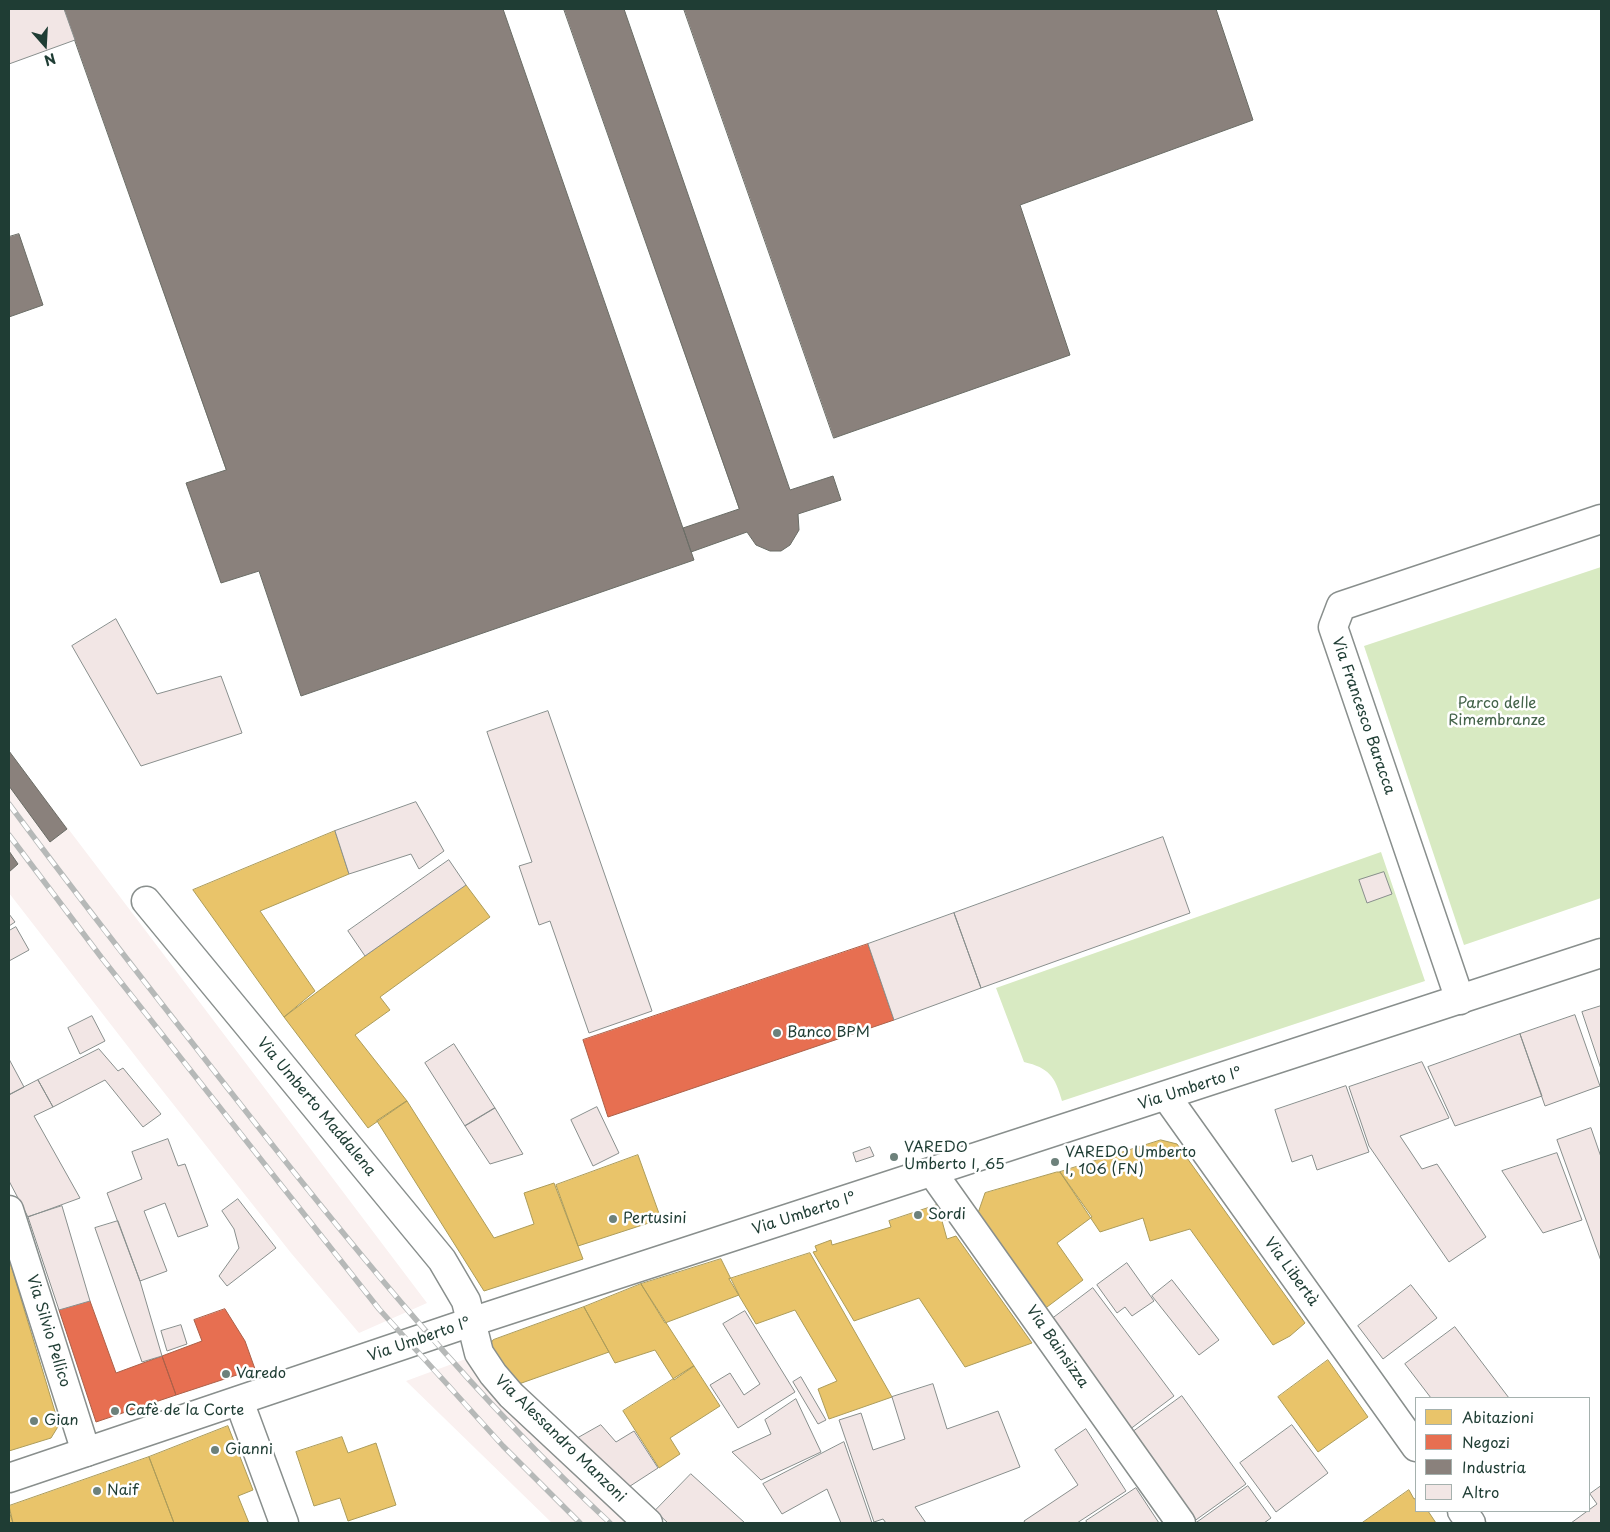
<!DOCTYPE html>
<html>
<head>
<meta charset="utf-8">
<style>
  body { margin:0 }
  #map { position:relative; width:1610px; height:1532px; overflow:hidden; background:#fff; font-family:"Playpen Sans",sans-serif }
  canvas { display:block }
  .frame { position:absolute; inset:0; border:10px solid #1f3d34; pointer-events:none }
  .legend { position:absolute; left:1415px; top:1397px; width:175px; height:115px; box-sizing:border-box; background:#fff; border:1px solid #a5b1ae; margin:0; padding:6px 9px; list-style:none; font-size:15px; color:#1f3d34 }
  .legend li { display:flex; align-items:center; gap:10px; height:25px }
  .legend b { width:25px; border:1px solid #a5b1ae }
  .north { position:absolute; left:20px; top:20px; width:50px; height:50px; -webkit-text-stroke:4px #fff; paint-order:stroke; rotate:161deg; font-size:14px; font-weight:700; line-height:20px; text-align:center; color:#1f3d34 }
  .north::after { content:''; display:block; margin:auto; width:18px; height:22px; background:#1f3d34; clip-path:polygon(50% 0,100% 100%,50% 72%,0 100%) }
</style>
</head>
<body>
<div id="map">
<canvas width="1610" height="1532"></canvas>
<div class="frame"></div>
<ul class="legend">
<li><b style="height:14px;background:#e9c46a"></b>Abitazioni</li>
<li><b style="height:14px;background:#e76f51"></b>Negozi</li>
<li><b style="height:14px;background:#8a817c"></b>Industria</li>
<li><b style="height:14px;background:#f2e6e5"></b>Altro</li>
</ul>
<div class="north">N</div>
</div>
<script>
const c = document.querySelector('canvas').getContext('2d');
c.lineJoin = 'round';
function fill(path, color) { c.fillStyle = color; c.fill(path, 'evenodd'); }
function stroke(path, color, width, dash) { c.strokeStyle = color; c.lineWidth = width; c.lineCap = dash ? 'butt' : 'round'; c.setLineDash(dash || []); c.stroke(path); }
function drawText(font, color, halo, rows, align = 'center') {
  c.font = font + ' "Playpen Sans",sans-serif'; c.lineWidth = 5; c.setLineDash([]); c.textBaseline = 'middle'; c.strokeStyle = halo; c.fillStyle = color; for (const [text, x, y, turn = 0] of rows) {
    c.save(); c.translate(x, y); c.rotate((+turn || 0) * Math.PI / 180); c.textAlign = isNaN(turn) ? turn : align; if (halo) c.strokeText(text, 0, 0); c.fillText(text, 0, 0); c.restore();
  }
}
fill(new Path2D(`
  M9 751 130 910 427 1303 359 1333 291 1253 143 1066 9 893Z
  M471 1357 633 1523H552L406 1381Z`), '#faf1f0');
fill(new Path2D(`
  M1601 567V898L1464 945 1364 646Z
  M1381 852 1425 981 1062 1101C1055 1076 1049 1068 1024 1062L996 988Z`), '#d8eac2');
const homes = new Path2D(`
  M335 831 349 874 260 911 315 991 284 1017 193 890Z
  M466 885 490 917 380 997 390 1010 355 1035 407 1101 368 1128 284 1017 365 956Z
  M407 1101 494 1238 534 1224 524 1193 554 1183 583 1259 484 1291 377 1121Z
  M1161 1140 1177 1144 1305 1323 1290 1336 1273 1345 1190 1229 1150 1241 1143 1218 1100 1232 1060 1172Z
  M638 1155 661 1219 578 1246 556 1185Z
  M1057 1172H1060L1092 1217 1057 1243 1083 1280 1043 1310 978 1213 985 1193Z
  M943 1203 948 1219 942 1221 947 1239 956 1236 1032 1343 965 1367 919 1298 854 1321 813 1252 817 1251 815 1246 831 1240 832 1245 891 1227 889 1221Z
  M810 1253 892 1397 829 1419 818 1389 837 1381 795 1310 756 1324 729 1279Z
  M9 1259 59 1425 51 1438 9 1451Z
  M721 1259 739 1295 665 1323 641 1284Z
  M641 1284 694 1366 674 1380 655 1350 615 1363 584 1307Z
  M584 1307 609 1352 516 1385 488 1348 493 1340Z
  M1328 1360 1368 1417 1318 1452 1278 1397Z
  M694 1366 720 1406 670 1438 680 1454 659 1468 623 1411Z
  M228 1426 253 1490 238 1496 249 1523H174L149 1457Z
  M342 1437 348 1453 376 1443 396 1505 348 1521 340 1498 314 1506 296 1452Z
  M149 1457 174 1523H13L9 1506Z
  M1409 1490 1414 1499 1416 1498V1511H1428L1436 1523H1362Z
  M9 1511 13 1523H9Z`);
fill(homes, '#e9c46a');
stroke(homes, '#ac9c5a', 1);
const shops = new Path2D(`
  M868 944 894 1020 608 1117 583 1040Z
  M90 1301 116 1373 162 1356 176 1395 96 1422 59 1310Z
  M225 1309 245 1341 255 1369 176 1395 162 1356 202 1341 194 1320Z`);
fill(shops, '#e76f51');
stroke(shops, '#ab6048', 1);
const industry = new Path2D(`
  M64 9H503L694 560 301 696 259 571 221 583 186 483 226 470Z
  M564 9H624L790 490 833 476 841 500 798 514 799 530 790 545 781 551H770L756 545 747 532 691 552 683 528 739 509Z
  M684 9H1216L1253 120 1020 205 1070 355 834 438Z
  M19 234 43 305 9 317V237Z
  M9 751 67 829 50 842 9 786Z
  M9 851 18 864 9 872Z`);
fill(industry, '#8a817c');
stroke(industry, '#6a6d66', 1);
const building = new Path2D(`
  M9 9H64L75 40 9 64Z
  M116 619 157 694 221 676 242 733 141 766 72 646Z
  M548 711 652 1011 589 1033 550 921 539 925 519 866 532 862 487 732Z
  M416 802 444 851 419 869 411 854 349 874 335 831Z
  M1163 837 1190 913 981 988 954 913Z
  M449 860 466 885 365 956 348 931Z
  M1384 872 1392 894 1367 903 1359 880Z
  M954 913 981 988 894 1020 868 944Z
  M9 914 15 922 9 926Z
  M16 927 29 950 9 961V931Z
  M1601 1006V1069L1582 1012Z
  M1575 1015 1600 1086 1545 1106 1520 1034Z
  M92 1016 105 1041 80 1054 68 1028Z
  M1520 1034 1542 1096 1455 1126 1428 1067Z
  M454 1044 495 1108 465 1126 425 1063Z
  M99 1049 118 1071 123 1068 161 1114 143 1127 105 1080 53 1107 38 1080Z
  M9 1059 24 1087 9 1095Z
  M1422 1062 1449 1118 1400 1136 1422 1169 1437 1164 1486 1237 1449 1262 1369 1146 1349 1087Z
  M38 1080 53 1107 34 1116 80 1198 28 1217 9 1181V1095Z
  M1346 1086 1369 1152 1317 1170 1312 1155 1292 1162 1275 1110Z
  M597 1107 619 1153 593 1166 571 1120Z
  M495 1108 523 1154 490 1164 465 1126Z
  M1591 1128 1601 1157V1261L1557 1140Z
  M168 1139 178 1166 185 1164 208 1226 178 1237 165 1203 144 1211 167 1271 140 1281 107 1193 142 1179 132 1152Z
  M870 1147 874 1156 856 1162 853 1153Z
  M1557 1153 1582 1220 1543 1233 1502 1171Z
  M238 1199 276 1248 227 1286 219 1276 239 1248 234 1229 222 1211Z
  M62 1206 90 1301 59 1310 28 1217Z
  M118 1221 140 1281 162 1356 142 1362 95 1228Z
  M1127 1263 1154 1301 1132 1316 1125 1307 1117 1313 1097 1285Z
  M1172 1280 1219 1340 1199 1355 1152 1296Z
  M1411 1285 1437 1318 1383 1359 1358 1326Z
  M1093 1288 1174 1396 1129 1430 1048 1322Z
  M745 1311 795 1392 738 1428 710 1385 730 1373 744 1395 760 1384 723 1324Z
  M181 1325 187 1344 167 1351 161 1331Z
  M1455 1327 1509 1398H1431L1405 1364Z
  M801 1377 826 1420 818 1424 793 1382Z
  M933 1384 947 1429 998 1411 1020 1467 915 1507 926 1523H886L883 1519 874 1522 839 1420 861 1413 873 1450 905 1439 892 1397Z
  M1182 1396 1246 1484 1193 1522 1130 1434Z
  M796 1399 821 1452 761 1480 732 1452 771 1434 765 1420Z
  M601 1425 616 1442 634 1431 658 1468 624 1490 578 1438Z
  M1292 1425 1328 1473 1276 1512 1240 1463Z
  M1086 1429 1126 1491 1077 1523H1025L1024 1521 1078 1485 1055 1450Z
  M844 1442 872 1523H841L827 1489 782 1514 763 1484Z
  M691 1474 745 1523H668L655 1511Z
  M1248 1486 1271 1518 1264 1523H1196Z
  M1601 1486V1523H1571L1597 1504 1590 1494Z
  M1136 1488 1159 1523H1087L1086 1521Z`);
fill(building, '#f2e6e5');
stroke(building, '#898f8d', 1);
const street = new Path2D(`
  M146 901 442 1260 466 1301 479 1353 493 1374 511 1395 648 1523
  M1460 1000 1333 627 1341 606 1601 519
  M1166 1096 1416 1447
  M932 1172 1181 1523
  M9 1210 86 1452
  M239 1401 284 1523
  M1462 1511 1471 1523`);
const secondary = new Path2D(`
  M9 1478 471 1322 1601 953`);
stroke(street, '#898f8d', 31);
stroke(secondary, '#898f8d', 31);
stroke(street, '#fff', 28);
stroke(secondary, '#fff', 28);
const rail = new Path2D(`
  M9 804C87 909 167 1011 248 1114 361 1258 476 1398 610 1523
  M9 835 101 957 379 1309 503 1446 580 1523`);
stroke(rail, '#b6b9b8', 5.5);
stroke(rail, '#fff', 4, [11]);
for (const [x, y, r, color] of [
  [777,1033,5,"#6d817b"],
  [894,1157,5,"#6d817b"],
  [1055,1162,5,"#6d817b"],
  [918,1215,5,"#6d817b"],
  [613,1219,5,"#6d817b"],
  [226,1374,5,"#6d817b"],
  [115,1411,5,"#6d817b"],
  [34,1421,5,"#6d817b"],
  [215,1450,5,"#6d817b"],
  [97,1491,5,"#6d817b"]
]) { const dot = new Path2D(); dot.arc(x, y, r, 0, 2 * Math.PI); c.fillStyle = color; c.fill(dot); stroke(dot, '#fff', 2); }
drawText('15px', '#45644b', '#fff', [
  ["Parco delle",1497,704],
  ["Rimembranze",1497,721]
]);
drawText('15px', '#1f3d34', '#fff', [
  ["Via Francesco Baracca",1363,716,71],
  ["Via Umberto I°",1190,1089,-18],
  ["Via Umberto Maddalena",316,1107,50],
  ["Via Umberto I°",804,1214,-18],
  ["Via Libertà",1291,1272,54],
  ["Via Silvio Pellico",48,1331,73],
  ["Via Umberto I°",419,1340,-19],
  ["Via Bainsizza",1057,1347,55],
  ["Via Alessandro Manzoni",560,1439,44]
]);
drawText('15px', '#1f3d34', '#fff', [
  ["Banco BPM",787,1033],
  ["VAREDO",904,1148],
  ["Umberto I, 65",904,1165],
  ["VAREDO Umberto",1065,1153],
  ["I, 106 (FN)",1065,1170],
  ["Sordi",928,1215],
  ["Pertusini",623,1219],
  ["Varedo",236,1374],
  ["Cafè de la Corte",125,1411],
  ["Gian",44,1421],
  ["Gianni",225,1450],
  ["Naif",107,1491]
], 'left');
</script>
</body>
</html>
